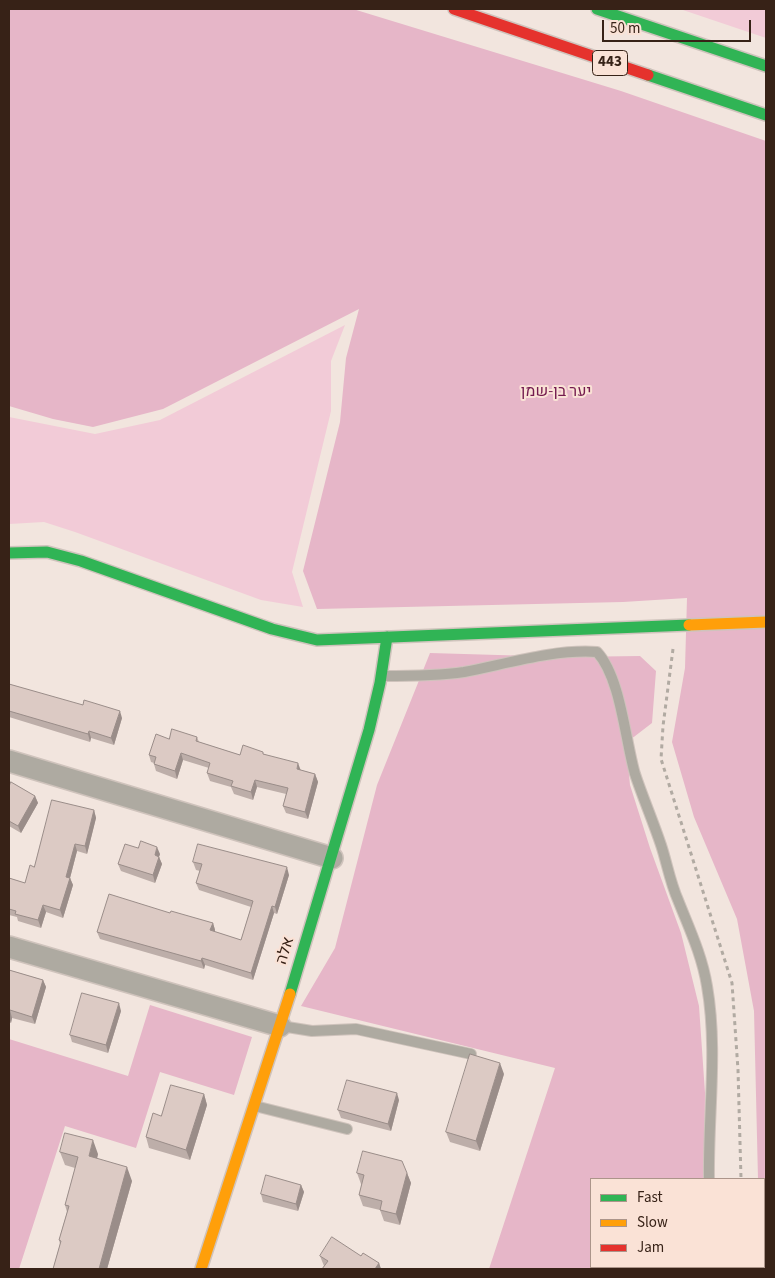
<!DOCTYPE html>
<html>
<head>
<meta charset="utf-8">
<style>
  body { margin:0 }
  #map { position:relative; width:775px; height:1278px; overflow:hidden; background:#f2e5de; font-family:"Source Sans 3",sans-serif }
  canvas { display:block }
  .frame { position:absolute; inset:0; border:10px solid #372217; pointer-events:none }
  .legend { position:absolute; left:590px; top:1178px; width:175px; height:90px; box-sizing:border-box; background:#fae2d6; border:1px solid #ac958a; margin:0; padding:6px 9px; list-style:none; font-size:15px; color:#372217 }
  .legend li { display:flex; align-items:center; gap:10px; height:25px }
  .legend b { width:25px; border:1px solid #ac958a }
  .scale { position:absolute; left:602px; top:20px; width:149px; height:22px; box-sizing:border-box; border:2px solid #372217; border-top:0; padding-left:6px; font-size:15px; line-height:18px; white-space:nowrap; color:#372217; -webkit-text-stroke:4px #fae2d6; paint-order:stroke }
</style>
</head>
<body>
<div id="map">
<canvas width="775" height="1278"></canvas>
<div class="frame"></div>
<ul class="legend">
<li><b style="height:6px;background:#30b455"></b>Fast</li>
<li><b style="height:6px;background:#ff9f0a"></b>Slow</li>
<li><b style="height:6px;background:#e5322d"></b>Jam</li>
</ul>
<div class="scale">50 m</div>
</div>
<script>
const c = document.querySelector('canvas').getContext('2d');
c.lineJoin = 'round';
function fill(path, color) { c.fillStyle = color; c.fill(path, 'evenodd'); }
function stroke(path, color, width, dash) { c.strokeStyle = color; c.lineWidth = width; c.lineCap = dash ? 'butt' : 'round'; c.setLineDash(dash || []); c.stroke(path); }
function drawText(font, color, halo, rows, align = 'center') {
  c.font = font + ' "Source Sans 3",Heebo,sans-serif'; c.lineWidth = 4; c.setLineDash([]); c.textBaseline = 'middle'; c.strokeStyle = halo; c.fillStyle = color; for (const [text, x, y, turn = 0] of rows) {
    c.save(); c.translate(x, y); c.rotate((+turn || 0) * Math.PI / 180); c.textAlign = isNaN(turn) ? turn : align; if (halo) c.strokeText(text, 0, 0); c.fillText(text, 0, 0); c.restore();
  }
}
fill(new Path2D(`
  M680 9H766V38Z
  M345 325 331 361V411L292 572 303 607 261 600 75 532 44 522 9 524V417L95 434 160 420Z`), '#f2cbd7');
fill(new Path2D(`
  M9 9H353L621 91 766 141V1269H758V1267H764V1179H758L754 1011 737 919 694 817 672 742 685 668 687 598 623 602 317 609 303 571 340 422 346 358 359 309 163 409 93 427 53 419 9 406Z
  M430 653 566 657 640 656 656 671 652 723 626 743 630 785 650 848 681 933 699 1006 705 1093 704 1179H591V1267H704L703 1269H489L555 1068 301 1006 335 948 377 785Z
  M150 1005 252 1037 234 1095 160 1072 136 1148 65 1126 19 1269H9V1039L128 1076Z`), '#e6b6c8');
const lane = new Path2D(`
  M383 676C410 676 437 676 464 672 506 664 554 649 597 652 621 678 625 740 635 774 643 798 653 821 661 845 667 863 670 882 678 900 689 928 702 955 707 986 718 1049 708 1115 709 1179
  M281 1026 312 1031 356 1029 471 1054
  M255 1106 347 1129
  M709 1269V1267`);
const street = new Path2D(`
  M9 761 332 858
  M9 947 280 1026`);
const fast = new Path2D(`
  M597 9 766 66
  M648 75 766 115
  M9 553 47 552 81 561 272 629 317 640 689 625
  M290 994 369 730 380 683 387 637`);
const slow = new Path2D(`
  M689 625 766 622
  M201 1269 290 994`);
const jam = new Path2D(`
  M454 9 648 75`);
stroke(lane, '#cfc3bc', 12);
stroke(street, '#cfc3bc', 24);
stroke(fast, '#cfc3bc', 14);
stroke(slow, '#cfc3bc', 14);
stroke(jam, '#cfc3bc', 14);
stroke(new Path2D(`
  M673 649 663 726 661 759 732 983 738 1070 741 1179
  M740 1269 741 1267`), '#b1aaa2', 3, [4, 4]);
stroke(lane, '#aeaaa1', 10);
stroke(street, '#aeaaa1', 21);
stroke(fast, '#30b455', 11);
stroke(slow, '#ff9f0a', 11);
stroke(jam, '#e5322d', 11);
fill(new Path2D(`
  M9 684 122 718 114 745 91 738 90 742 9 717Z
  M197 737 199 742 240 755 264 754 301 770 315 774 318 782 308 819 286 813 283 806 286 794 257 787 253 800 234 794 231 787 210 781 207 773 209 768 183 760 177 779 156 771 154 764V763L151 762 149 755 169 739Z
  M9 787 35 796 38 803 21 833 9 826Z
  M94 810 96 818 87 854 77 851 70 878 73 885 63 918 46 912 41 928 18 921 17 917 9 915V878L25 883 34 867Z
  M138 848 160 854 159 857 162 864 155 883 121 871 118 864Z
  M193 862 289 875 277 914 274 913 253 980 205 965 204 969 100 939 97 932 170 913 213 923 215 930V932L241 940 251 907 199 890 196 883 200 871 196 870Z
  M9 970 43 980 46 987 35 1024 12 1018 11 1023 9 1022Z
  M121 1011 108 1053 72 1042 70 1035Z
  M504 1074 480 1151 450 1142 446 1132Z
  M204 1094 207 1105 190 1160 149 1148 146 1137 161 1116Z
  M399 1100 391 1131 341 1118 338 1110Z
  M60 1152 98 1154 97 1159 132 1181 107 1269H53L60 1244 59 1240 67 1212 65 1205 75 1168 65 1165Z
  M357 1173H407L411 1183 400 1225 384 1221 380 1210 363 1206 359 1195 362 1184H361Z
  M301 1185 304 1192 298 1211 263 1202 261 1194Z
  M320 1256H361L379 1263 381 1269H322L324 1266Z`), '#bdaea9');
fill(new Path2D(`
  M120 711 122 718 114 745 111 738Z
  M89 731 91 738 90 742 88 734Z
  M181 753 183 760 177 779 175 771Z
  M298 763 301 771 297 769Z
  M315 774 318 782 308 819 305 812Z
  M255 780 257 787 253 800 251 792Z
  M35 796 38 803 21 833 18 826Z
  M94 810 96 818 87 854 85 846Z
  M75 844 77 851 70 878 73 885 63 918 60 910 66 877Z
  M157 847 160 854 157 862 155 855Z
  M159 857 162 864 155 883 153 875Z
  M287 867 289 875 277 914 275 907Z
  M43 905 46 912 41 928 38 920Z
  M272 906 274 913 253 980 251 973Z
  M213 923 215 930 213 938 210 930Z
  M202 958 205 965 204 969 201 961Z
  M43 980 46 987 35 1024 32 1017Z
  M119 1003 121 1011 108 1053 106 1045Z
  M10 1010 12 1018 11 1023 9 1018Z
  M500 1063 504 1074 480 1151 476 1141Z
  M397 1093 399 1100 391 1131 388 1124Z
  M204 1094 207 1105 190 1160 186 1150Z
  M93 1140 98 1154 94 1170 89 1156Z
  M127 1167 132 1181 107 1269H99Z
  M407 1173 411 1183 400 1225 396 1214Z
  M301 1185 304 1192 298 1211 296 1204Z
  M379 1263 381 1269H375Z`), '#9a8d89');
const building = new Path2D(`
  M9 684 83 705 84 700 120 711 111 738 89 731 88 734 9 711Z
  M172 729 197 737 196 741 240 755 243 745 263 752V754L298 763 297 769 315 774 305 812 283 806 288 788 255 780 251 792 231 786 233 781 207 773 210 763 181 753 175 771 154 764 156 757 149 755 156 734 169 739Z
  M11 782 35 796 18 826 9 821V787Z
  M52 800 94 810 85 846 75 844 66 877 70 878 60 910 43 905 38 920 15 914 16 911 9 909V878L25 883 30 865 34 867Z
  M141 841 157 847 155 855 159 857 153 875 118 864 125 844 138 848Z
  M198 844 287 867 275 907 272 906 251 973 202 958 201 961 97 932 109 894 170 913 171 911 213 923 210 930 241 940 253 901 196 883 202 864 193 862Z
  M9 970 43 980 32 1017 10 1010 9 1013Z
  M82 993 119 1003 106 1045 70 1035Z
  M470 1054 500 1063 476 1141 446 1132Z
  M347 1080 397 1093 388 1124 338 1110Z
  M171 1085 204 1094 186 1150 146 1137 153 1113 161 1116Z
  M65 1133 93 1140 89 1156 127 1167 99 1269H53L61 1241 59 1240 69 1206 65 1205 78 1157 60 1152Z
  M363 1151 402 1161 407 1173 396 1214 380 1210 382 1201 359 1195 364 1175 357 1173Z
  M266 1175 301 1185 296 1204 261 1194Z
  M332 1237 361 1256 363 1253 379 1263 375 1269H322L328 1261 320 1256Z`);
fill(building, '#dccac4');
stroke(building, '#9a8d89', 1);
for (const [x, y, w] of [
  [610,63,35]
]) { const box = new Path2D(); box.roundRect(x - w / 2, y - 12.5, w, 25, 4); c.fillStyle = '#fae2d6'; c.fill(box); stroke(box, '#372217', 1); }
drawText('bold 15px', '#372217', null, [
  ["443",610,63]
]);
drawText('16px', '#741b4f', '#fae2d6', [
  ["יער בן-שמן",556,392]
]);
drawText('16px', '#372217', '#fae2d6', [
  ["אלה",286,951,-73]
]);
</script>
</body>
</html>
